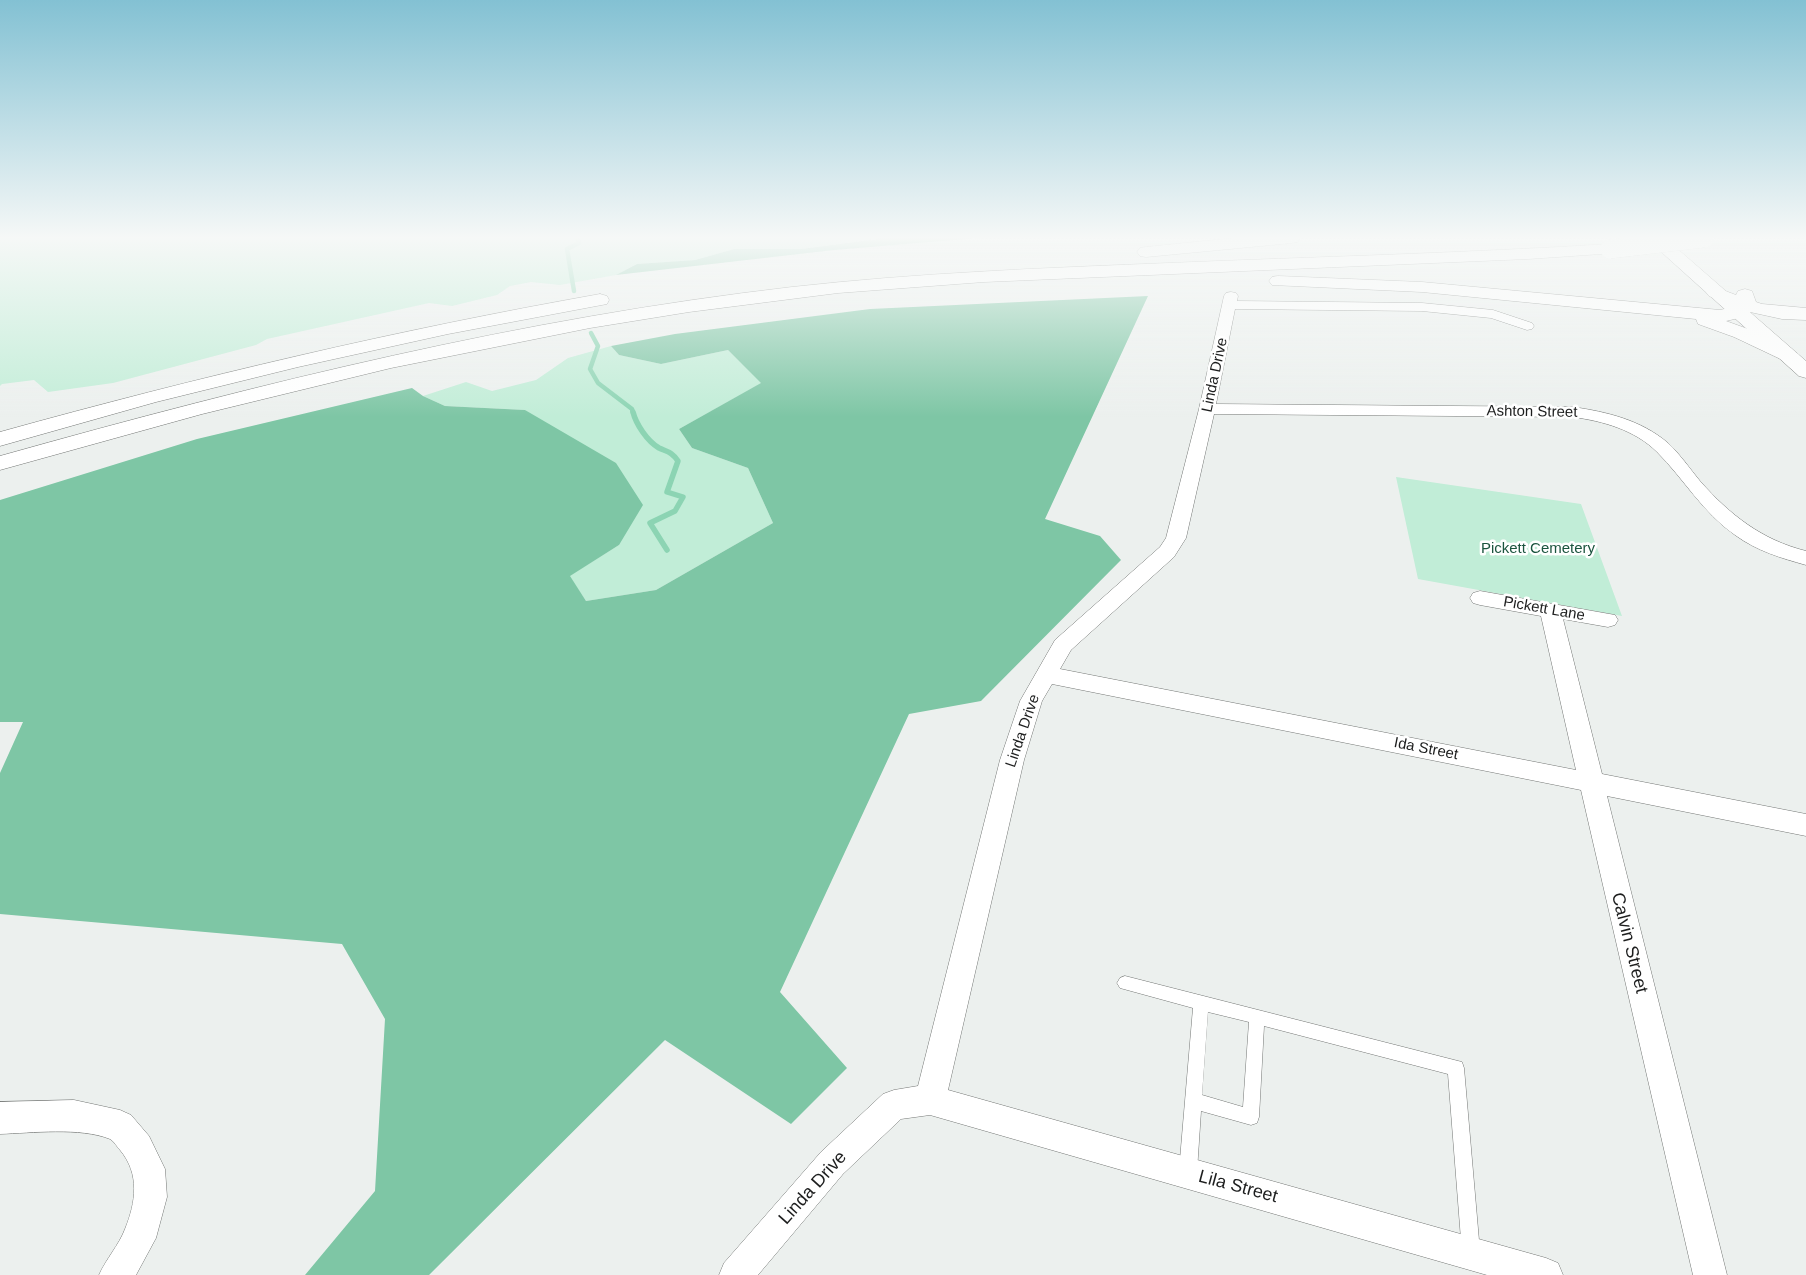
<!DOCTYPE html>
<html>
<head>
<meta charset="utf-8">
<style>
  body { margin:0 }
  canvas { display:block; background:#ecf0ee }
</style>
</head>
<body>
<canvas width="1806" height="1275"></canvas>
<script>
const c = document.querySelector('canvas').getContext('2d');
c.lineJoin = 'round';
function fill(path, color) { c.fillStyle = color; c.fill(path, 'evenodd'); }
function stroke(path, color, width, dash) { c.strokeStyle = color; c.lineWidth = width; c.lineCap = dash ? 'butt' : 'round'; c.setLineDash(dash || []); c.stroke(path); }
function drawText(font, color, halo, rows, align = 'center') {
  c.font = font + ' Arial,sans-serif'; c.lineWidth = 5; c.setLineDash([]); c.textBaseline = 'middle'; c.strokeStyle = halo; c.fillStyle = color; for (const [text, x, y, turn = 0] of rows) {
    c.save(); c.translate(x, y); c.rotate((+turn || 0) * Math.PI / 180); c.textAlign = isNaN(turn) ? turn : align; if (halo) c.strokeText(text, 0, 0); c.fillText(text, 0, 0); c.restore();
  }
}
fill(new Path2D(`
  M0 238H884L801 249H734L695 260 637 264 616 275 560 285 531 282 510 286 497 295 452 306 429 303 267 339 256 345 113 383 48 392 34 380 2 384 0 386Z
  M611 346 619 355 661 364 728 350 762 383 679 429 692 448 748 468 773 523 656 590 586 601 569 576 619 545 525 410 445 406 423 396 466 382 492 391 536 380 568 358Z
  M1396 477 1581 504 1622 616 1418 579Z`), '#c1edd7');
fill(new Path2D(`
  M885 238H979L834 250 616 275 637 264 695 260 734 249H801Z
  M1148 296 1045 519 1100 536 1121 560 981 701 909 714 780 992 847 1068 791 1124 665 1040 429 1275H305L375 1191 385 1019 342 944 0 914V773L23 722H0V500L197 439 412 388 423 396 445 406 525 410 616 463 643 505 619 545 570 576 586 601 656 590 773 523 748 468 692 448 679 429 761 383 728 350 661 364 619 355 611 346 675 334 870 309Z`), '#7ec6a5');
stroke(new Path2D(`
  M574 291 567 249 579 243 577 238
  M591 333 598 346 590 369 598 383 632 409 633 413`), '#8cd4b3', 4.5);
stroke(new Path2D(`
  M633 412C636 424 647 441 659 448 668 452 672 452 678 461L667 492 683 497 675 511 650 523 667 550`), '#8cd4b3', 5.5);
const lane = new Path2D(`
  M1125 976 1462 1062 1464 1068 1480 1252 1477 1258 1471 1261 1465 1258 1462 1252 1448 1074 1264 1026 1259 1117 1257 1123 1251 1125 1201 1111 1197 1171 1194 1177 1188 1180 1182 1177 1179 1171 1193 1008 1120 988 1117 983 1120 978ZM1208 1012 1249 1022 1243 1107 1202 1095Z`);
const street = new Path2D(`
  M1231 292 1236 293 1238 296 1237 301 1422 303 1493 310 1532 323 1534 326 1532 329 1527 330 1491 318 1422 311 1235 309 1216 404 1573 407C1607 412 1641 420 1668 443 1680 454 1690 469 1700 481 1730 515 1762 540 1806 551V565C1781 558 1757 551 1735 535 1703 513 1684 479 1657 452 1635 430 1603 421 1573 417L1214 414 1186 538 1174 557 1071 650 1060 669 1576 770 1541 616 1480 605 1473 603 1470 598 1473 593 1480 591 1615 615 1618 620 1615 625 1608 627 1563 619 1602 774 1806 814V836L1607 796 1727 1275H1693L1581 790 1052 684 1042 701 1024 760 948 1090 1546 1258 1558 1263 1563 1275H1487L930 1115 901 1119 843 1174 758 1275H719L724 1263 821 1152 883 1094 894 1090 918 1086 1000 760 1020 701 1055 640 1160 547 1166 538 1199 409 1224 296 1226 293Z
  M74 1100 120 1110 131 1115 149 1136 165 1169 167 1197 156 1238 136 1275H99C106 1259 119 1245 125 1229 136 1202 140 1174 120 1150 117 1147 114 1141 110 1139 80 1127 32 1133 0 1134V1102Z`);
const secondary = new Path2D(`
  M1646 238H1665L1806 361V378L1799 376Z`);
const highway = new Path2D(`
  M1234 238H1300L1298 242 1292 243 1146 257 1140 256 1137 252 1140 248 1146 247Z
  M1610 244 1616 245 1619 249 1616 253 1528 259 984 282 838 293 689 312 590 328 391 368 202 414 0 470V456C260 383 523 318 792 287 917 273 1043 268 1168 263 1315 257 1463 253 1610 244Z
  M1278 276 1422 282 1720 310 1733 307 1709 296 1706 292 1709 288 1715 287 1736 295 1738 291 1745 289 1752 291 1756 302 1762 304 1806 308V320L1782 319 1750 312 1743 317 1726 321 1748 329 1798 354 1801 358 1798 362 1791 364 1734 337 1698 324 1696 319 1422 292 1272 285 1269 281 1272 277Z
  M600 294 607 296 609 300 607 304 448 334 298 367 156 402 0 446V432C198 377 397 330 600 294Z`);
stroke(lane, '#747775', 1);
stroke(street, '#747775', 1);
stroke(secondary, '#747775', 1);
stroke(highway, '#747775', 1);
fill(lane, '#fff');
fill(street, '#fff');
fill(secondary, '#fff');
fill(highway, '#fff');
const highwayBridge = new Path2D(`
  M1610 249 1704 238`);
stroke(highwayBridge, '#747775', 19, []);
stroke(highwayBridge, '#fff', 19);
const sky = c.createLinearGradient(0, 0, 0, 417);
sky.addColorStop(0, '#83c1d3');
sky.addColorStop(0.57, '#f6f8f7');
sky.addColorStop(1, '#f6f8f700');
c.fillStyle = sky;
c.fillRect(0, 0, 1806, 417);
drawText('15px', '#1d1e1e', '#fff', [
  ["Linda Drive",1215,375,-78],
  ["Ashton Street",1532,412,1],
  ["Pickett Lane",1544,609,10],
  ["Linda Drive",1023,731,-71],
  ["Ida Street",1426,749,11]
]);
drawText('15px', '#1b543e', '#fff', [
  ["Pickett Cemetery",1538,549]
]);
drawText('18px', '#1d1e1e', '#fff', [
  ["Calvin Street",1629,943,76],
  ["Lila Street",1238,1187,15],
  ["Linda Drive",813,1188,-48]
]);
</script>
</body>
</html>
